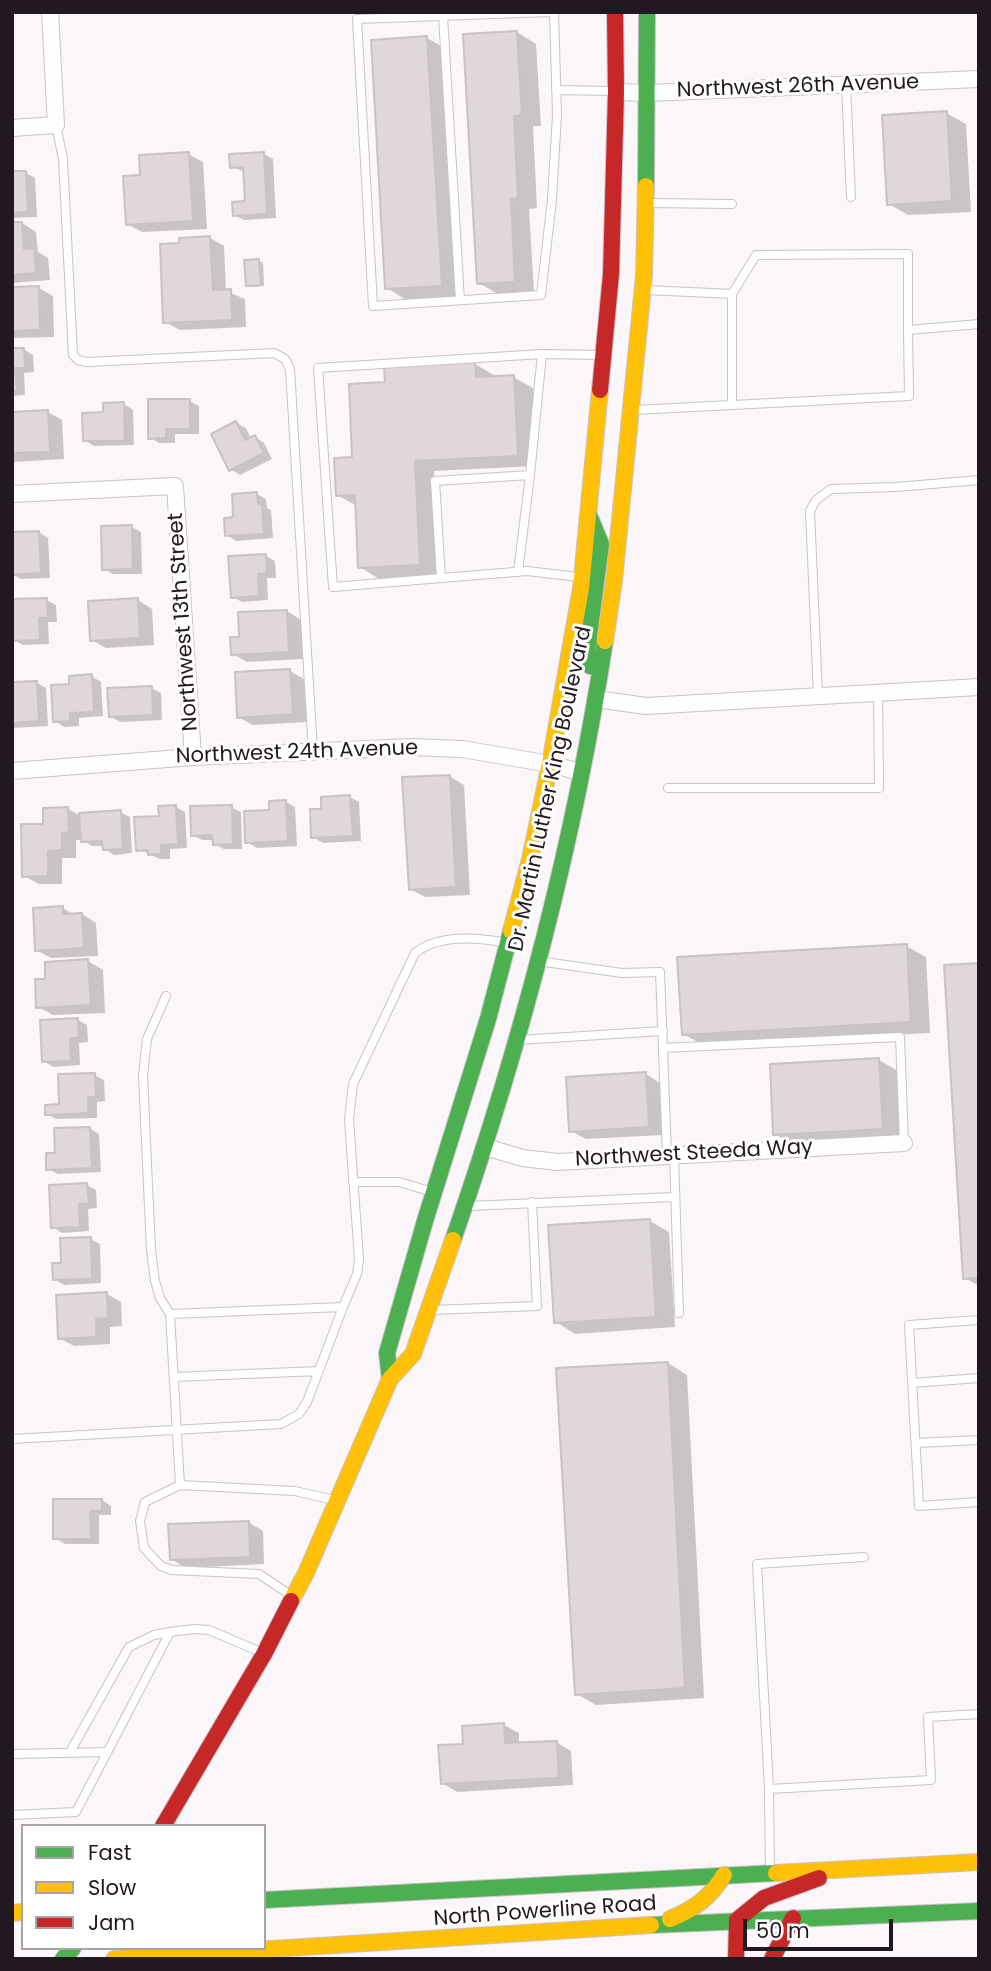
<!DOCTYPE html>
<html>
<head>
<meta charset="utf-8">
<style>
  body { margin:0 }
  #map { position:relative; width:991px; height:1971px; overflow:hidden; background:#fbf6fa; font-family:Poppins,sans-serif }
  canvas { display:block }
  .frame { position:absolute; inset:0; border:14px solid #221820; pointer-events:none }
  .legend { position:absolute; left:21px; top:1824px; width:245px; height:126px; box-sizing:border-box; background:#fff; border:2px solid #a7a3a6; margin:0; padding:9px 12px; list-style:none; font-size:21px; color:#221820 }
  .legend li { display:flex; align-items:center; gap:14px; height:35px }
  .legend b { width:35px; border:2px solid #a7a3a6 }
  .scale { position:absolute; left:743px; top:1919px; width:150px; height:32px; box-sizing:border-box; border:4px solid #221820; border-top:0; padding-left:9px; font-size:21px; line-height:24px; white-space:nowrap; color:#221820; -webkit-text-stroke:5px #fff; paint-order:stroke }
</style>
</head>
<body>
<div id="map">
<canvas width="991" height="1971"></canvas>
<div class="frame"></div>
<ul class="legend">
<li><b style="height:9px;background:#4caf50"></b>Fast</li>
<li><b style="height:9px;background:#ffc107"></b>Slow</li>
<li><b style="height:9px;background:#c62828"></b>Jam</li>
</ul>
<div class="scale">50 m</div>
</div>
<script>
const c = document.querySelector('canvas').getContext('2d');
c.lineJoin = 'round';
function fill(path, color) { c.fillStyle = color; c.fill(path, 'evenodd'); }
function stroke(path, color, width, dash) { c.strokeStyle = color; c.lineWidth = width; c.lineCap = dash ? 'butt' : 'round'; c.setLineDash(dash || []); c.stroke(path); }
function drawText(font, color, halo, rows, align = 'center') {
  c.font = font + ' Poppins,sans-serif'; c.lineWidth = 6; c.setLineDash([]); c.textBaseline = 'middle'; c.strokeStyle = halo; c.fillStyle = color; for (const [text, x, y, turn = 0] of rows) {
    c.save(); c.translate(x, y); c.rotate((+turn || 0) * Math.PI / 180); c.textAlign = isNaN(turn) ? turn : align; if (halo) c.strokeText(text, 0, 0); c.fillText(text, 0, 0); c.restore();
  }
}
fill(new Path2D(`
  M517 32 536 44 541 126H533L537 208 529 209 534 292 498 294 479 283Z
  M427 38 446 49 461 296 406 300 387 288Z
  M946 113 966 124 971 212 908 215 889 204Z
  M188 154 203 162 207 229 142 232 127 224 142 176Z
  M264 154 273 159 276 218 244 220 234 215 247 203 245 172 232 167Z
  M12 173H26L35 178 37 217 12 218Z
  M22 223 36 232 38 252 48 258 50 280 12 283V224Z
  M210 238 224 246 226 291 245 299 246 327 180 330 165 322Z
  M259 261 263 263 264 286 252 287 247 285Z
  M39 288 53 296 54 337 12 338V289Z
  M23 349 33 355 34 372 24 373 25 395 12 396V350Z
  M475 364 494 375V378L513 377 533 388 536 466 434 471 439 576 379 579 360 567 357 506 337 495 386 384Z
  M189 401 199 406V434H175V443H159L150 437Z
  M124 404 133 410 134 445 94 446 84 440 105 414Z
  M48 412 62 420 64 459 12 462V414Z
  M236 423 246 428 251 439 255 437 264 443 272 459 240 475 230 469Z
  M257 494 266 499 267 508 271 510 273 538 236 541 227 535 235 519Z
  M132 527 141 532 142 574H113L104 569Z
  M39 532 48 538 50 578 21 579 12 574Z
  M266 556 275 561 276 578H267L268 600 242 602 233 597Z
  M46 600 56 605 57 622H48L49 644 23 645 14 640Z
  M138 600 152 609 154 645 106 648 92 640Z
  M287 611 301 620 303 659 247 662 233 654 241 638Z
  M290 671 304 679 307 722 253 725 238 717Z
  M91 676 101 682 103 716 79 718V726L64 727 55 721 71 685Z
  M37 683 46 688 48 726 12 728V684Z
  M151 688 161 693 162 720 120 722 110 716Z
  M449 776 464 785 470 895 425 897 410 889Z
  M350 797 359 802 361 841 323 843 313 837 323 810Z
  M286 802 295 807 297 846 257 848 247 842 271 812Z
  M176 807 185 812 187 848 170 849V859H160L138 849 161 818Z
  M231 807 241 812 242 849H224L214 844V840H202L192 835Z
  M68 809 81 816 120 812 130 817 132 853 114 855 105 849 104 846H92L83 840H76V858H62V884H39L24 876 45 825Z
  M63 908 74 915 82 914 96 923 98 956 51 958 36 950Z
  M906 946 926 957 930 1033 703 1045 683 1034Z
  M88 961 103 970 105 1013 53 1015 38 1007Z
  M979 965V1286L965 1278Z
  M78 1020 87 1025 88 1042 79 1043 80 1065 53 1067 44 1061Z
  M879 1060 898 1071 902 1140 794 1145 775 1134Z
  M646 1074 660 1083 663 1135 586 1139 571 1131Z
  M94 1075 104 1080 105 1101 97 1102V1118L56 1119 47 1114 61 1105Z
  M89 1128 99 1134 101 1172 58 1174 48 1169Z
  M87 1185 96 1190 97 1208 88 1209 89 1231 62 1233 53 1227Z
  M650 1221 669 1232 675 1327 575 1334 556 1322Z
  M90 1239 100 1244 101 1283 64 1285 54 1279 63 1264Z
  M107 1294 121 1302 122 1326 110 1327V1344L74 1346 59 1338Z
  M668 1363 687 1375 704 1698 596 1705 577 1694Z
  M102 1500 111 1506V1515H99V1544H65L55 1538Z
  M248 1522 263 1531 264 1564 186 1568 171 1559Z
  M504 1725 519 1733V1744L556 1742 571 1751 573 1785 457 1792 442 1783 465 1746Z`), '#0003');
const building = new Path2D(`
  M517 31 522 115 514 116 518 198 511 199 515 282 477 284 463 34Z
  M427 36 442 286 385 289 371 40Z
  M947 111 952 201 887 205 882 115Z
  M189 152 193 221 126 225 123 176 140 175 139 155Z
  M264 152 267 214 233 216 232 202 245 201 243 167 230 168 229 154Z
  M12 171H26L28 212 12 213Z
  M12 222H22L24 249 34 248 36 273 12 275Z
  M210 236 213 290 231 289 232 320 163 323 160 244 179 243V238Z
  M259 259 261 285 246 286 244 260Z
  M39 286 40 330 12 331V287Z
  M12 348H24L25 368H15L17 391H12Z
  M475 362 476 377 514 375 518 456 415 461 420 565 358 568 355 495 336 496 334 458 352 457 349 384 385 382 384 367Z
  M148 399H190V429H166V438L148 439Z
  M124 402 125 441H83L82 413 103 412V403Z
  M48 410 50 452 12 453V412Z
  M236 421 245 440 255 435 264 453 229 471 211 434Z
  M257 492 258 504 262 503 264 534 225 536 224 518 233 517 232 494Z
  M132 525 133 569 102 570 101 526Z
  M39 531 41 573 12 575V532Z
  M266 554 267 573 258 574 259 596 231 598 228 556Z
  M47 598 48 618H39L40 640 12 641V599Z
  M138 598 140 638 90 641 88 601Z
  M287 610 289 652 231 655 230 637H239L238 612Z
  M290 669 293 714 237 718 235 672Z
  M92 674 94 712 70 713V721L53 722 51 685 69 684V676Z
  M37 681 39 721 12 723V682Z
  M152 686 153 715 109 717 107 688Z
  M450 775 456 887 409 890 402 777Z
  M350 795 353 836 311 838 310 809H321V797Z
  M286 800 288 841 245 843 244 811 269 810V801Z
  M176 805 178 844 161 845V854L148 855V850L136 851 134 817 159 816 158 806Z
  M232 805 233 844 213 845 212 835 191 836 190 806Z
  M68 807 69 832 62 833V850L48 851V876L22 877 21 824H43V808Z
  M121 810 123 849 103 850 102 841 81 842 79 813Z
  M63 906V914L82 913 84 948 35 951 33 908Z
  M907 944 911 1022 682 1035 677 957Z
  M88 959 91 1005 36 1008 35 979H45V962Z
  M979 963V1278L963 1279 944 965Z
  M78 1018 79 1038H70L71 1061 42 1062 40 1020Z
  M879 1058 883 1129 773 1135 770 1064Z
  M646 1072 649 1127 569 1132 566 1077Z
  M95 1073 96 1097H88V1113L45 1115V1105L59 1104 58 1074Z
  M90 1127 92 1168 46 1170V1153H55L54 1128Z
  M87 1183 89 1203 79 1204 80 1227 51 1228 49 1185Z
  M650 1219 656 1317 554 1323 548 1225Z
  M91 1237 92 1279 53 1280 52 1263H61L60 1238Z
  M107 1292 108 1318 96 1319V1337L58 1339 56 1295Z
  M668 1362 685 1688 575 1695 556 1368Z
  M53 1499H102V1511H90L91 1539H53Z
  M249 1521 250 1557 170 1560 168 1524Z
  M504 1723 505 1743 557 1741 559 1778 441 1784 438 1745 463 1744 462 1726Z`);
fill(building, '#dfd7db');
stroke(building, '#c9c1c5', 2);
const lane = new Path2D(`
  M550 12 357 19 373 306 541 295 552 200 557 115 554 12
  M443 16 460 300
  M846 85 851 197
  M556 90 613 91
  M56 125 63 159 73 355 78 360 87 362 274 353 285 359 290 369 313 752
  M649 203 732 204
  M646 290 732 294V405
  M732 294 756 255 908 254V330
  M634 410 909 396 908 330 979 324
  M530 475 542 354 603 355
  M518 572 530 475 435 481 441 578 527 571 579 577
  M441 578 333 587 318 368 542 354
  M818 696 810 511 816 500 831 489 896 487 979 480
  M668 788H879L878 693
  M538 961 622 973 660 972 667 1155
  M166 996 147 1039 143 1076 151 1250 155 1281 160 1298 170 1314
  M519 1040 663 1031
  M663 1048 900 1037 904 1143
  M674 1155 679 1313
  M353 1182H399L433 1192
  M469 1206 674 1197
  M432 1310 537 1306 532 1202
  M979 1320 909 1325 919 1506 979 1502
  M174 1377 319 1371
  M912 1383 979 1378
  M12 1439 281 1424 299 1414 307 1402 343 1307
  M916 1443 979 1440
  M180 1485 145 1502 140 1521 144 1548 161 1566 172 1570 259 1574 292 1596
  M334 1500 295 1491 180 1485 170 1314 343 1307 357 1274 359 1259 349 1120 353 1084 415 953C439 934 477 937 507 943
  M70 1752 129 1647 154 1635 170 1632
  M12 1754 107 1752
  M769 1789 757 1564 864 1557
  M12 1815 76 1812 170 1632 194 1629 209 1630 263 1653
  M770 1871 769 1789 931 1780 928 1717 979 1714`);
const street = new Path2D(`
  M616 92 648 93 979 79
  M12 128 56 125 50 12
  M12 494 175 486 193 757
  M596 699 646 706 979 687
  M12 771 193 757 411 747 462 749 550 764 580 772
  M485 1147 523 1158 557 1162 904 1143`);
const fast = new Path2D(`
  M646 186 647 12
  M589 515 601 544 587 651 590 666
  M453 1240C520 1047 574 843 605 641
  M390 1379 387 1353 425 1221 488 1019 511 931
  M264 1900 776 1873
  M651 1925 979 1911
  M63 1959 73 1948`);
const slow = new Path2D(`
  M605 641 614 581 644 276 646 186
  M511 931 530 859 550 764 581 588 600 390
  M291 1601 306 1573 390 1379 413 1354 453 1240
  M776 1873 979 1862
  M12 1913 23 1912
  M670 1919C694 1909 710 1898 724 1875
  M114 1959 651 1925`);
const jam = new Path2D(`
  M600 390 611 274 616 92 615 12
  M163 1826 264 1654 291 1601
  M737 1920 764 1898 819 1878
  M736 1959 737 1920
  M772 1959 793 1918`);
stroke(lane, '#cac2c7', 10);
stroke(street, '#cac2c7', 18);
stroke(fast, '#cac2c7', 18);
stroke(slow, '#cac2c7', 18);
stroke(jam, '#cac2c7', 18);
stroke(lane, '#fefefe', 8);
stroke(street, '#fefefe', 16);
stroke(fast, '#4caf50', 16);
stroke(slow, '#ffc107', 16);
stroke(jam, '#c62828', 16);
drawText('21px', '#221820', '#fff', [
  ["Northwest 26th Avenue",798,87,-2],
  ["Northwest 13th Street",184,622,-94],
  ["Northwest 24th Avenue",297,753,-2],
  ["Dr. Martin Luther King Boulevard",551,789,-78],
  ["Northwest Steeda Way",694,1154,-3],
  ["North Powerline Road",545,1912,-4]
]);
</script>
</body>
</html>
